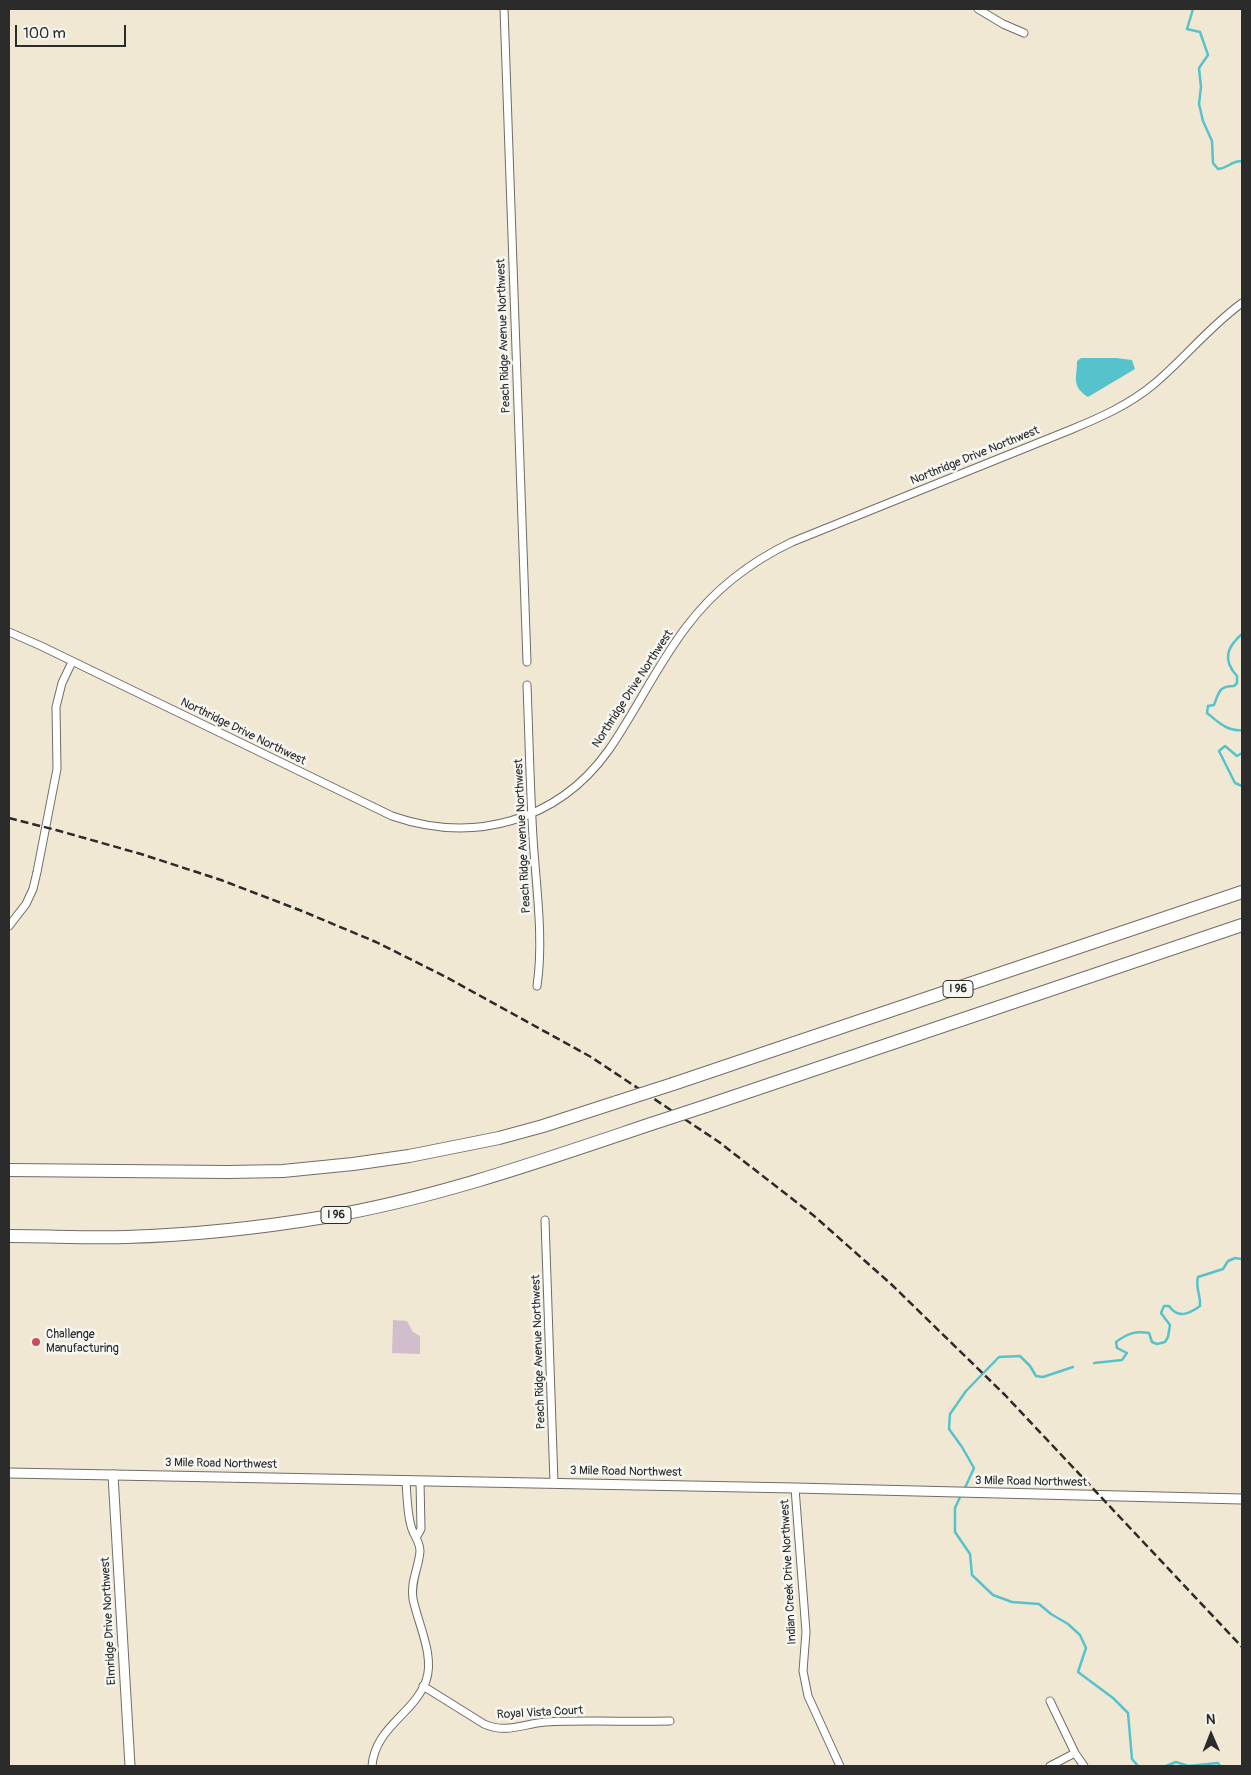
<!DOCTYPE html>
<html>
<head>
<meta charset="utf-8">
<style>
  body { margin:0 }
  #map { position:relative; width:1251px; height:1775px; overflow:hidden; background:#f1e8d3; font-family:Pangolin,sans-serif }
  canvas { display:block }
  .frame { position:absolute; inset:0; border:10px solid #2b2b2b; pointer-events:none }
  .north { position:absolute; left:1186px; top:1710px; width:50px; height:50px; -webkit-text-stroke:4px #f6f6f2; paint-order:stroke; rotate:359deg; font-size:14px; font-weight:700; line-height:20px; text-align:center; color:#2b2b2b }
  .north::after { content:''; display:block; margin:auto; width:18px; height:22px; background:#2b2b2b; clip-path:polygon(50% 0,100% 100%,50% 72%,0 100%) }
  .scale { position:absolute; left:15px; top:25px; width:111px; height:22px; box-sizing:border-box; border:2px solid #2b2b2b; border-top:0; padding-left:6px; font-size:15px; line-height:18px; white-space:nowrap; color:#2b2b2b; -webkit-text-stroke:4px #f6f6f2; paint-order:stroke }
</style>
</head>
<body>
<div id="map">
<canvas width="1251" height="1775"></canvas>
<div class="frame"></div>
<div class="north">N</div>
<div class="scale">100 m</div>
</div>
<script>
const c = document.querySelector('canvas').getContext('2d');
c.lineJoin = 'round';
function fill(path, color) { c.fillStyle = color; c.fill(path, 'evenodd'); }
function stroke(path, color, width, dash) { c.strokeStyle = color; c.lineWidth = width; c.lineCap = dash ? 'butt' : 'round'; c.setLineDash(dash || []); c.stroke(path); }
function drawText(font, color, halo, rows, align = 'center') {
  c.font = font + ' Pangolin,sans-serif'; c.lineWidth = 5; c.setLineDash([]); c.textBaseline = 'middle'; c.strokeStyle = halo; c.fillStyle = color; for (const [text, x, y, turn = 0] of rows) {
    c.save(); c.translate(x, y); c.rotate((+turn || 0) * Math.PI / 180); c.textAlign = isNaN(turn) ? turn : align; if (halo) c.strokeText(text, 0, 0); c.fillText(text, 0, 0); c.restore();
  }
}
fill(new Path2D(`
  M393 1320 407 1321 413 1332 420 1336V1354L392 1353Z`), '#d1bdcb');
fill(new Path2D(`
  M1081 358H1116L1132 360 1135 369 1088 397C1071 386 1077 378 1077 361Z`), '#56c3cc');
stroke(new Path2D(`
  M1193 9 1187 29 1200 32 1208 55 1199 68 1201 87 1199 104 1203 121 1212 141 1213 163 1218 169C1229 168 1230 161 1242 161
  M1242 634C1227 647 1222 660 1237 676V683L1234 686C1219 686 1219 692 1214 705L1208 706 1207 713C1218 722 1228 732 1242 730
  M1242 753 1237 756 1225 746 1219 751 1235 783 1242 786
  M1094 1363 1122 1360 1127 1353 1117 1348 1116 1342C1128 1333 1135 1331 1149 1333L1152 1342 1157 1344 1165 1342 1168 1337 1170 1325 1161 1313 1164 1306H1169C1178 1319 1189 1314 1200 1306 1201 1294 1195 1289 1198 1277L1223 1269 1228 1261 1235 1258 1242 1259
  M964 1490 974 1468 962 1447 949 1429 950 1414 966 1391 999 1357 1020 1356 1030 1366 1036 1376 1043 1377 1073 1367
  M961 1495 955 1508V1532L970 1554 972 1575 993 1595 1012 1602 1039 1604 1051 1614 1068 1624 1080 1635 1086 1648 1078 1672 1113 1698 1128 1713 1132 1759 1138 1766
  M1166 1766 1176 1762 1188 1766 1218 1763 1220 1766`), '#56c3cc', 2.5);
const minor = new Path2D(`
  M504 9 527 662
  M978 9 1003 24 1024 33
  M9 632 41 646 392 816C473 844 557 822 608 751 636 711 657 665 687 626 715 589 750 562 792 542L1070 430C1099 418 1129 405 1154 384 1184 359 1210 326 1242 303
  M527 685C529 736 530 787 533 838 536 886 544 939 537 986
  M9 926 26 904 33 889 37 872 57 769 56 707 62 683 72 662
  M545 1220 554 1483
  M795 1488 806 1632 803 1671 808 1696 840 1766
  M417 1536 421 1529 420 1481
  M423 1686 484 1724C506 1734 523 1724 545 1722 586 1720 628 1722 670 1721
  M1050 1701 1075 1753 1084 1766
  M372 1766C375 1727 414 1714 426 1681 435 1656 418 1624 413 1599 410 1582 419 1567 420 1551 420 1541 413 1535 411 1526 407 1512 407 1495 406 1481
  M1050 1766 1075 1753`);
const tertiary = new Path2D(`
  M113 1475 130 1766`);
const secondary = new Path2D(`
  M9 1473 795 1488 1242 1499`);
const motorway = new Path2D(`
  M673 1084 1242 892
  M706 1106 1242 925
  M9 1170 228 1172 283 1171 353 1164 409 1156 499 1138 543 1126 617 1102
  M9 1236C48 1236 87 1238 126 1237 192 1235 259 1228 325 1217 437 1198 544 1160 651 1124`);
stroke(minor, '#706d66', 9);
stroke(tertiary, '#706d66', 11);
stroke(secondary, '#706d66', 11);
stroke(motorway, '#706d66', 14);
stroke(minor, '#fff', 7);
stroke(tertiary, '#fff', 9);
stroke(secondary, '#fff', 9);
stroke(motorway, '#fff', 12);
stroke(new Path2D(`
  M9 818 56 830 141 854 221 880 302 911 376 942 446 977 591 1057 719 1142 813 1215 891 1284 1005 1395 1242 1647`), '#2b2b2b', 2.5, [8, 4]);
const motorwayBridge = new Path2D(`
  M617 1102 673 1084
  M651 1124 706 1106`);
stroke(motorwayBridge, '#706d66', 14, []);
stroke(motorwayBridge, '#fff', 12);
for (const [x, y, r, color] of [
  [36,1342,5,"#d1495b"]
]) { const dot = new Path2D(); dot.arc(x, y, r, 0, 2 * Math.PI); c.fillStyle = color; c.fill(dot); stroke(dot, '#f6f6f2', 2); }
for (const [x, y, w] of [
  [958,989,30],
  [336,1215,30]
]) { const box = new Path2D(); box.roundRect(x - w / 2, y - 8.5, w, 17, 4); c.fillStyle = '#f6f6f2'; c.fill(box); stroke(box, '#2b2b2b', 1); }
drawText('bold 11px', '#2b2b2b', null, [
  ["I 96",958,989],
  ["I 96",336,1215]
]);
drawText('12px', '#2b2b2b', '#f6f6f2', [
  ["Peach Ridge Avenue Northwest",504,336,-92],
  ["Northridge Drive Northwest",975,456,-22],
  ["Northridge Drive Northwest",633,689,-57],
  ["Northridge Drive Northwest",243,732,26],
  ["Peach Ridge Avenue Northwest",523,836,-93],
  ["Peach Ridge Avenue Northwest",539,1352,-92],
  ["3 Mile Road Northwest",221,1464,1],
  ["3 Mile Road Northwest",626,1472,1],
  ["3 Mile Road Northwest",1031,1482,1],
  ["Indian Creek Drive Northwest",789,1572,-93],
  ["Elmridge Drive Northwest",109,1621,-93],
  ["Royal Vista Court",540,1713,-3]
]);
drawText('12px', '#2b2b2b', '#f6f6f2', [
  ["Challenge",46,1335],
  ["Manufacturing",46,1349]
], 'left');
</script>
</body>
</html>
